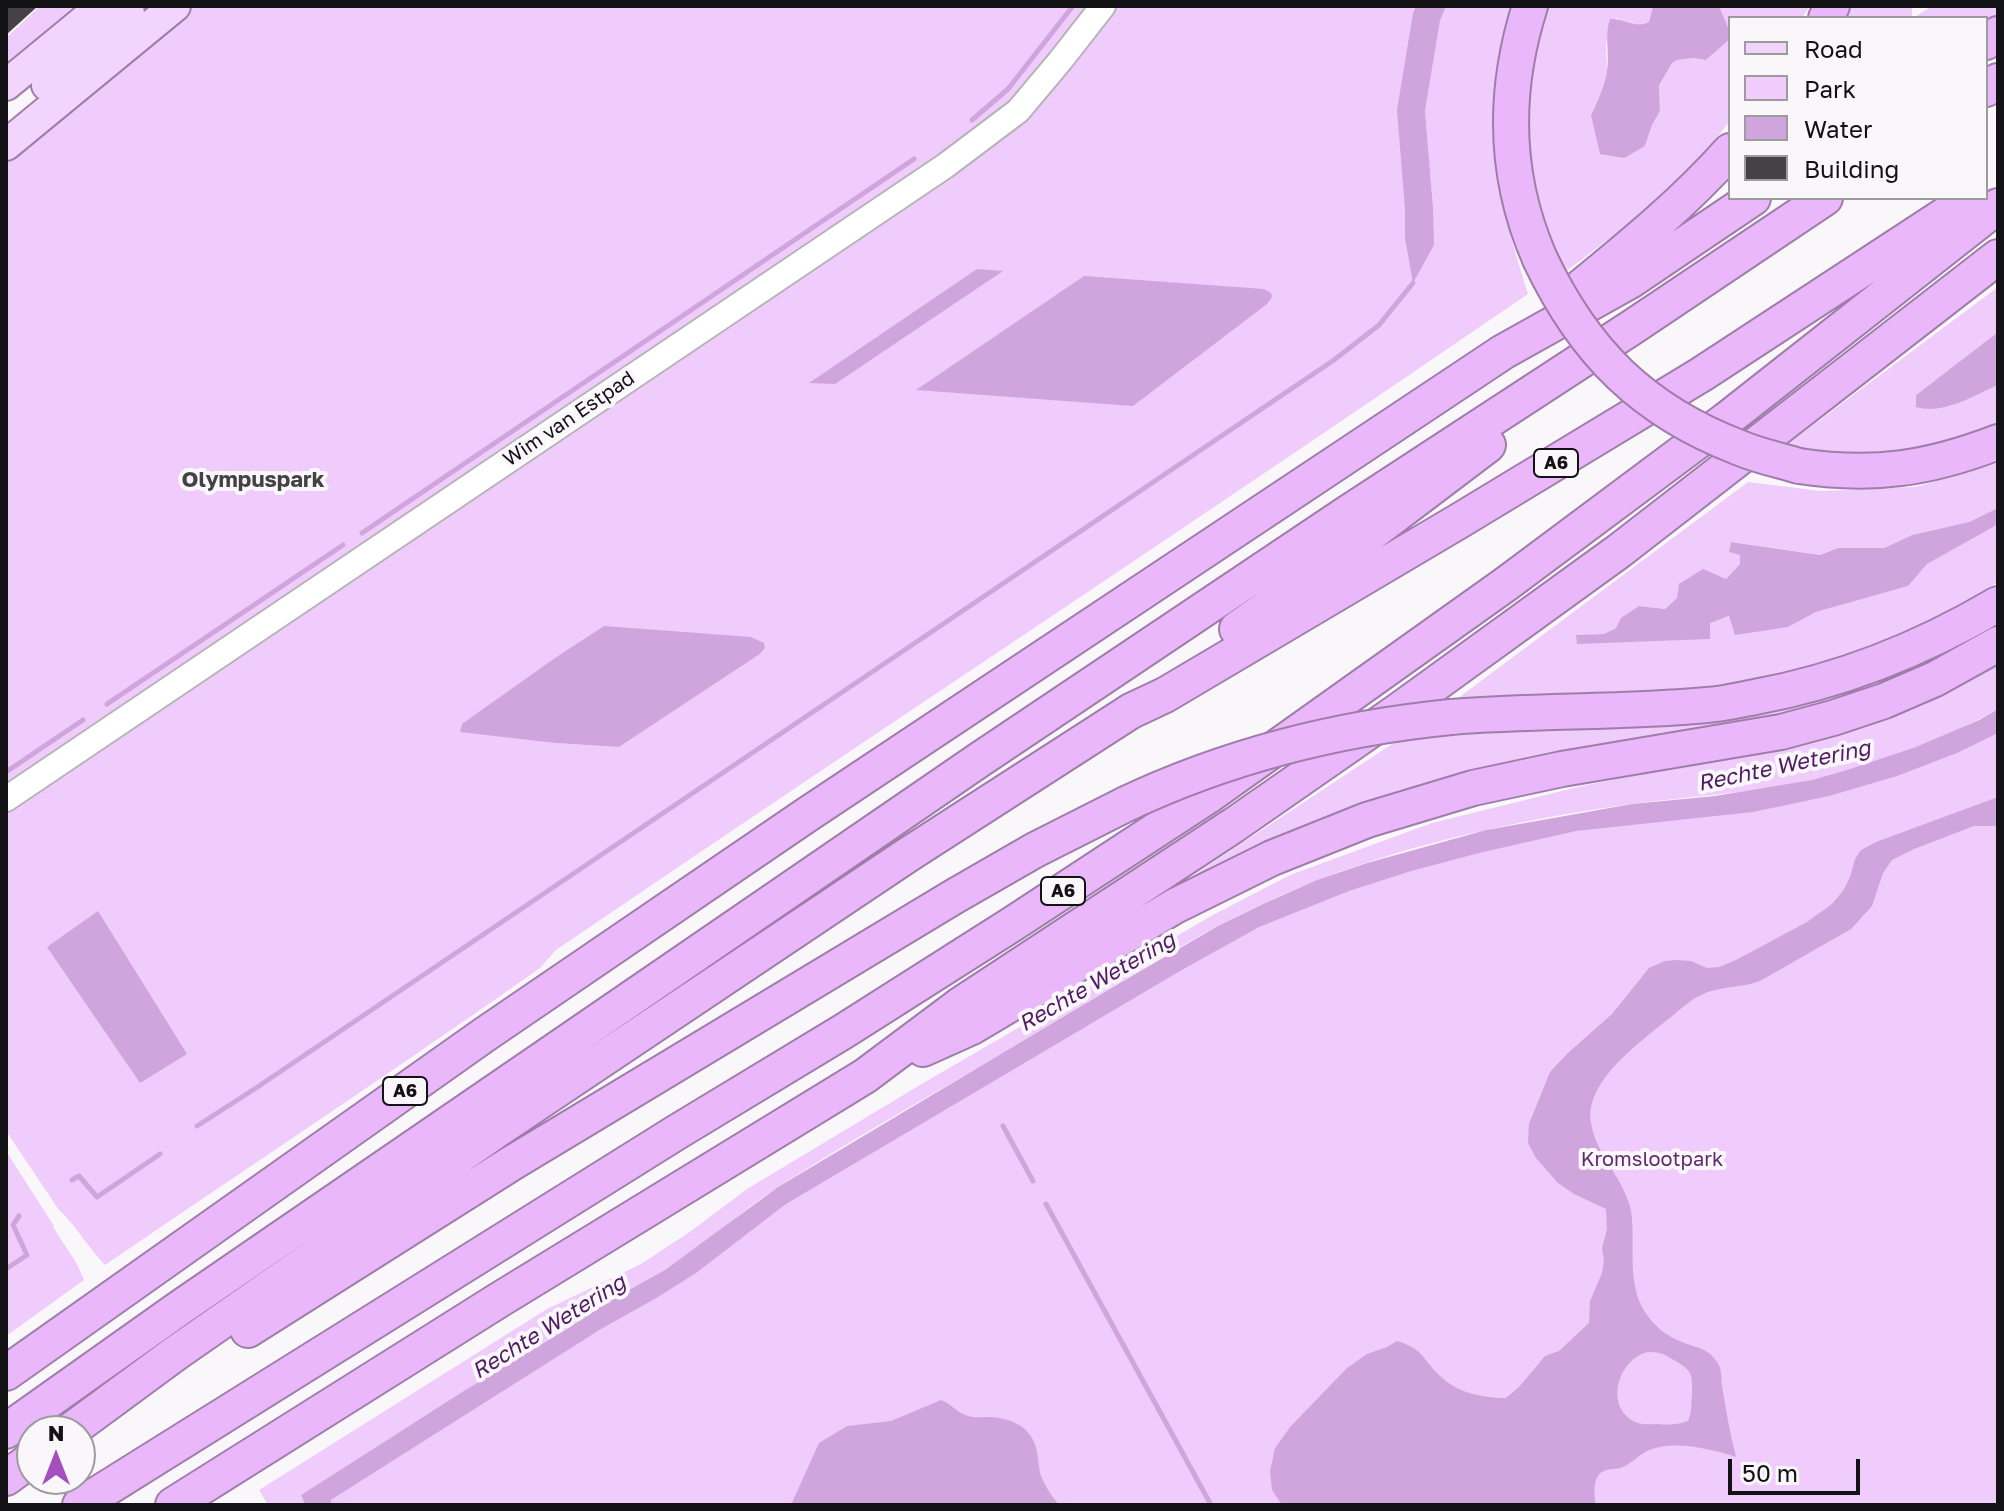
<!DOCTYPE html>
<html>
<head>
<meta charset="utf-8">
<style>
  body { margin:0 }
  #map { position:relative; width:2004px; height:1511px; overflow:hidden; background:#faf7fb; font-family:"Golos Text",sans-serif }
  canvas { display:block }
  .frame { position:absolute; inset:0; border:8px solid #121113; pointer-events:none }
  .legend { position:absolute; left:1728px; top:16px; width:260px; height:184px; box-sizing:border-box; background:#faf7fb; border:2px solid #9d9b9e; margin:0; padding:10px 14px; list-style:none; font-size:24px; color:#121113 }
  .legend li { display:flex; align-items:center; gap:16px; height:40px }
  .legend b { width:40px; border:2px solid #9d9b9e }
  .north { position:absolute; left:16px; top:1415px; width:80px; height:80px; box-sizing:border-box; background:#faf7fb; border:2px solid #9d9b9e; border-radius:50%; rotate:0deg; font-size:22px; font-weight:700; line-height:32px; text-align:center; color:#121113 }
  .north::after { content:''; display:block; margin:auto; width:28px; height:36px; background:#a44fbe; clip-path:polygon(50% 0,100% 100%,50% 72%,0 100%) }
  .scale { position:absolute; left:1728px; top:1459px; width:132px; height:36px; box-sizing:border-box; border:4px solid #121113; border-top:0; padding-left:10px; font-size:24px; line-height:28px; white-space:nowrap; color:#121113; -webkit-text-stroke:6px #faf7fb; paint-order:stroke }
</style>
</head>
<body>
<div id="map">
<canvas width="2004" height="1511"></canvas>
<div class="frame"></div>
<ul class="legend">
<li><b style="height:10px;background:#f2d4fc"></b>Road</li>
<li><b style="height:22px;background:#efccfb"></b>Park</li>
<li><b style="height:22px;background:#d0a5de"></b>Water</li>
<li><b style="height:22px;background:#444245"></b>Building</li>
</ul>
<div class="north">N</div>
<div class="scale">50 m</div>
</div>
<script>
const c = document.querySelector('canvas').getContext('2d');
c.lineJoin = 'round';
function fill(path, color) { c.fillStyle = color; c.fill(path, 'evenodd'); }
function stroke(path, color, width, dash) { c.strokeStyle = color; c.lineWidth = width; c.lineCap = dash ? 'butt' : 'round'; c.setLineDash(dash || []); c.stroke(path); }
function drawText(font, color, halo, rows, align = 'center') {
  c.font = font + ' "Golos Text",sans-serif'; c.lineWidth = 8; c.setLineDash([]); c.textBaseline = 'middle'; c.strokeStyle = halo; c.fillStyle = color; for (const [text, x, y, turn = 0] of rows) {
    c.save(); c.translate(x, y); c.rotate((+turn || 0) * Math.PI / 180); c.textAlign = isNaN(turn) ? turn : align; if (halo) c.strokeText(text, 0, 0); c.fillText(text, 0, 0); c.restore();
  }
}
fill(new Path2D(`
  M40 6H81L6 74V38Z
  M189 6H1416L1413 13 1406 238 1433 207 1425 111 1440 21 1446 6H1514C1506 42 1496 78 1494 114 1492 176 1510 236 1528 294 1206 515 879 730 556 950L540 968C397 1069 250 1166 105 1265 88 1248 76 1225 59 1210L6 1131V157ZM765 648 760 654 619 747 555 743 461 731Z
  M1540 6H1653L1649 22C1639 27 1626 23 1616 18L1606 43 1607 71 1601 94 1591 115 1645 146 1652 125 1660 111 1659 87 1672 63 1677 60 1693 58 1706 60 1730 39V121L1701 157 1626 226 1561 275 1542 232 1520 116Z
  M1719 6H1810L1802 18H1730V32Z
  M1845 6H1912V18H1839Z
  M1932 6H1998V18L1986 26V18H1913Z
  M1998 287V332L1916 395 1948 407 1998 385V430L1874 460 1821 453 1785 446Z
  M1998 463V508L1969 522 1912 535 1884 548H1838L1820 555 1732 542 1740 555V564L1726 579 1677 598 1665 609 1639 606 1616 628 1604 634 1576 635 1710 638V622L1730 616 1788 627 1816 612 1907 586 1927 564 1998 523V582L1947 615 1861 654 1772 678 1676 694 1454 701 1748 482 1821 491 1916 487Z
  M1998 613V630L1883 688 1782 719 1663 740 1162 896 1395 742 1468 728 1669 716Z
  M1998 661V709C1944 739 1872 767 1812 780 1752 793 1692 796 1632 804 1528 818 1416 842 1318 880 1218 919 1126 979 1034 1034 950 1085 863 1132 781 1185 741 1211 706 1244 666 1270 647 1282 626 1291 608 1303 560 1333 510 1362 462 1392 408 1426 355 1461 301 1495L305 1505H268L259 1490 547 1309 641 1264 691 1231 747 1189 930 1079 1213 915 1290 875 1432 823 1582 786 1809 741Z
  M1998 720V1505H331V1500L517 1382 891 1127 1286 901 1453 845 1818 790Z
  M6 1151 54 1226 53 1227 77 1264 84 1280 6 1336Z`), '#efccfb');
fill(new Path2D(`
  M1416 6H1446L1440 21 1425 111 1433 207 1434 245 1413 283 1405 238V209L1397 110 1413 13Z
  M1653 6H1719L1730 32V39L1706 60 1693 58 1677 60 1672 63 1659 86 1660 111 1652 125 1645 146 1624 158 1600 154 1591 115C1598 101 1604 87 1607 71 1610 53 1604 36 1610 19 1624 18 1635 29 1649 22Z
  M977 269 1003 271 835 384 809 383Z
  M1084 276 1264 289 1271 293 1272 297 1267 304 1133 406 916 390Z
  M1998 332V385C1973 396 1943 415 1916 407V395Z
  M1998 508V523L1993 527 1927 564 1908 586 1816 612 1788 627 1735 635 1729 616 1710 623V639L1577 644 1576 635 1604 634 1616 628 1621 618 1639 606 1665 609 1677 598 1679 584 1703 569 1726 579 1740 564V555L1729 552 1731 542 1820 555 1838 548H1884L1912 535 1969 522Z
  M604 626 751 637 764 643 765 648 760 654 619 747 555 743 460 732 462 724 555 658Z
  M1998 709V733L1957 753 1897 776 1829 796 1753 812 1576 831 1483 852 1411 871 1349 891 1259 927 1180 971 786 1204 696 1273 658 1297 601 1329 331 1500V1505H305L301 1495 462 1392 565 1330 613 1299 665 1270 778 1187 1118 984 1218 926 1265 903 1317 880 1367 863 1486 830 1632 804 1715 796 1812 780 1847 770 1916 747 1979 720Z
  M1998 797V826H1974L1914 849 1892 860 1883 873 1872 906 1851 929 1760 981C1741 988 1719 986 1701 995 1688 1001 1678 1012 1667 1020 1639 1043 1584 1082 1591 1123 1596 1156 1625 1179 1631 1211 1636 1243 1626 1283 1645 1312 1654 1326 1666 1336 1682 1342 1691 1346 1702 1347 1710 1354 1713 1356 1719 1364 1720 1368 1722 1373 1721 1381 1722 1386 1726 1410 1730 1434 1736 1457 1711 1449 1675 1440 1649 1450 1640 1454 1632 1463 1623 1467 1617 1470 1610 1468 1604 1471 1592 1476 1594 1495 1596 1505H1282L1272 1490 1270 1471 1275 1448 1291 1426 1347 1368 1367 1354 1387 1347 1397 1341C1420 1348 1421 1355 1436 1372 1454 1392 1480 1398 1506 1398L1519 1387 1545 1356 1559 1351 1589 1323 1590 1301 1602 1273 1604 1261 1602 1248 1607 1229 1606 1209 1574 1194 1558 1183 1536 1158 1528 1143 1529 1124 1550 1072 1568 1053 1612 1014 1649 968 1665 961 1675 960 1691 961 1707 968 1719 967 1734 961 1807 922 1832 904 1843 891 1850 877 1855 859 1861 850 1876 842ZM1648 1352C1659 1352 1663 1353 1672 1359 1691 1370 1693 1372 1692 1395 1691 1404 1692 1412 1688 1421 1677 1425 1669 1425 1657 1424 1651 1424 1644 1425 1638 1423 1603 1410 1617 1359 1648 1352Z
  M98 911 187 1054 140 1083 47 947Z
  M941 1400C952 1404 957 1413 968 1416 974 1418 980 1417 986 1417 1005 1417 1026 1423 1034 1442 1038 1451 1038 1462 1040 1473 1044 1485 1051 1495 1059 1505H791L819 1443 847 1426 891 1421Z`), '#d0a5de');
stroke(new Path2D(`
  M972 120 1008 89 1073 6
  M362 533 914 159
  M107 704 343 545
  M6 772 83 720
  M197 1126 256 1088 1334 360 1379 325 1413 283
  M1003 1126 1033 1181
  M72 1180 79 1176 97 1197 160 1154
  M1046 1204 1211 1505
  M6 1269 27 1255 13 1225 19 1216`), '#d0a5de', 5);
fill(new Path2D(`
  M6 6H38L6 35Z`), '#444245');
const minor = new Path2D(`
  M6 799 945 166 1018 111 1060 61 1103 6`);
const major = new Path2D(`
  M6 85 102 6
  M47 85 123 21 129 13
  M6 145 175 6`);
const highway = new Path2D(`
  M1530 6C1503 91 1504 177 1540 259
  M1826 18 1832 6
  M1986 42 1998 34
  M1986 89 1998 81
  M1570 296C1626 250 1682 205 1730 151
  M1799 466C1873 477 1928 469 1998 442
  M1237 629 1340 557 1488 445
  M1451 717C1536 710 1622 713 1707 705 1723 704 1739 700 1755 697 1842 681 1922 649 1998 604
  M923 1049 972 1027 1175 906 1272 858 1367 820 1473 788 1562 769 1781 732 1833 718 1884 701 1935 679 1998 644
  M248 1330 512 1163 955 896 1035 850 1126 804
  M6 1373 484 1035 808 814 1503 352 1630 281 1753 198
  M6 1431 181 1307 979 760 1346 514 1634 326 1825 198
  M70 1431 176 1353 494 1132 909 854 1131 711 1165 695 1459 521 1702 374 1971 198
  M6 1478 32 1459
  M80 1505 677 1132 844 1031 1014 923 1211 794 1506 584 1726 420 1998 206
  M173 1505 499 1300 865 1076 960 1005 1234 825 1398 711 1619 551 1998 257`);
stroke(minor, '#b6b3b7', 28);
stroke(major, '#9e7ea9', 34);
stroke(highway, '#9e7ea9', 38);
stroke(minor, '#fff', 24);
stroke(major, '#f2d4fc', 30);
stroke(highway, '#eab8fa', 34);
const highwayBridge = new Path2D(`
  M1540 259C1584 352 1643 411 1740 448 1759 456 1779 460 1799 466
  M1126 804C1228 756 1339 728 1451 717`);
stroke(highwayBridge, '#9e7ea9', 38, []);
stroke(highwayBridge, '#eab8fa', 34);
for (const [x, y, w] of [
  [1556,463,44],
  [1063,891,44],
  [405,1091,44]
]) { const box = new Path2D(); box.roundRect(x - w / 2, y - 14, w, 28, 6); c.fillStyle = '#faf7fb'; c.fill(box); stroke(box, '#121113', 2); }
drawText('bold 18px', '#121113', null, [
  ["A6",1556,463],
  ["A6",1063,891],
  ["A6",405,1091]
]);
drawText('20px', '#121113', '#faf7fb', [
  ["Wim van Estpad",569,419,-34]
]);
drawText('20px', '#5e2a6e', '#faf7fb', [
  ["Kromslootpark",1652,1160]
]);
drawText('bold 22px', '#434144', '#faf7fb', [
  ["Olympuspark",253,480]
]);
drawText('italic 22px', '#501c60', '#faf7fb', [
  ["Rechte Wetering",1784,766,-12],
  ["Rechte Wetering",1097,982,-30],
  ["Rechte Wetering",549,1327,-32]
]);
</script>
</body>
</html>
